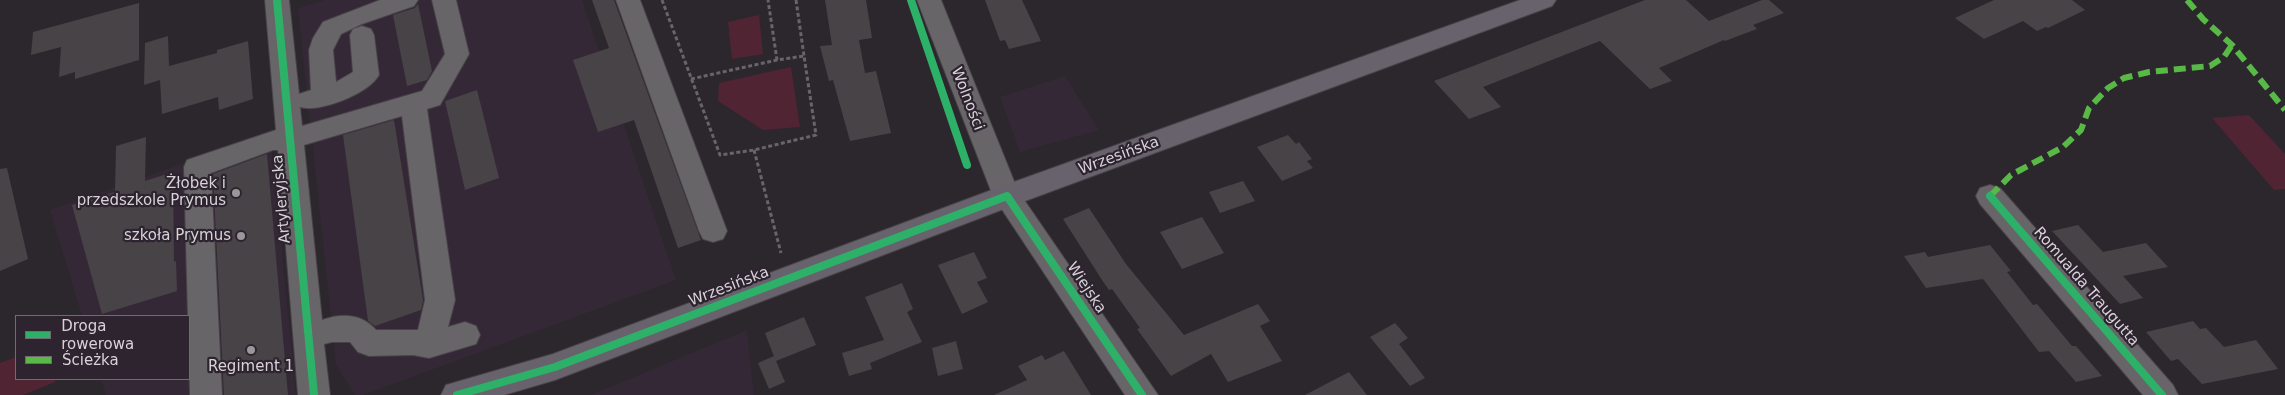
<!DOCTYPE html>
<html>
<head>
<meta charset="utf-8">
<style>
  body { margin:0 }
  #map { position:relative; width:2285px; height:395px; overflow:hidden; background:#2c272c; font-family:"DejaVu Sans",sans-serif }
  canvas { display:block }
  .legend { position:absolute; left:15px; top:315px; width:175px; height:65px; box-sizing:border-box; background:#2d242f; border:1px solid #716a73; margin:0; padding:6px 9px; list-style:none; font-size:15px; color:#d8d2d9 }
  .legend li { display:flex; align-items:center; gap:10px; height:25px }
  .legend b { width:25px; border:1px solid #716a73 }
</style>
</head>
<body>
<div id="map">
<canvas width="2285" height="395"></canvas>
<ul class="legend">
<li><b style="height:6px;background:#2db169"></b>Droga rowerowa</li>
<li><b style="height:6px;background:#58b947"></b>Ścieżka</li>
</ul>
</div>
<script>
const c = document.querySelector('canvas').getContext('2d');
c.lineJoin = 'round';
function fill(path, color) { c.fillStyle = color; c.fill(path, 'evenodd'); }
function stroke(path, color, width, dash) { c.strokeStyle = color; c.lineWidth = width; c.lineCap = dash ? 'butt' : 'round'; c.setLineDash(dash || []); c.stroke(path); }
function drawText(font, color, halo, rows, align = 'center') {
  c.font = font + ' "DejaVu Sans",sans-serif'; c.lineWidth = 4.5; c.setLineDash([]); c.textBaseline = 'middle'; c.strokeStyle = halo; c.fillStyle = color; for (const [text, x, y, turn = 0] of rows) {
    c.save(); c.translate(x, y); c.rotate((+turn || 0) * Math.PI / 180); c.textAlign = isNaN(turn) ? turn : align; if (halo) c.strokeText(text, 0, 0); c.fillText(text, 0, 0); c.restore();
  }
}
fill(new Path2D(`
  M325 0H582L676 280 363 395H355L336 365 298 8Z
  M1065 76 1099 130 1020 152 1000 97Z
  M270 133 296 395H106L101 379H189V316H82L50 210Z
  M747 330 754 395H591Z`), '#342836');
fill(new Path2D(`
  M759 15 763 54 732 59 728 22Z
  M791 67 800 127 763 130 718 101 719 83Z
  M2249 115 2285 154V189L2274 190 2212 118Z
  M16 357V379H55V382L23 395H0V363Z`), '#512433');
fill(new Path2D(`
  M592 0H614L701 240 678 248 634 120 598 132 573 60 609 48Z
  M825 0H866L872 38 859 40 865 73 876 71 891 133 850 141 833 80 829 81 820 46 832 45Z
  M985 0H1022L1041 41 1009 49 1005 40 1000 41Z
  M1645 0H1686L1709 21 1762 0H1769L1784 13 1753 25 1757 29 1725 41 1724 40 1659 68 1672 81 1650 89 1600 41 1483 87 1501 107 1469 119 1434 81Z
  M1994 0H2072L2085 10 2048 28 2046 27 2037 31 2023 21 1984 39 1955 18Z
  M139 3V60L75 79V72L59 77 61 47 31 55 33 32Z
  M418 4 432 71 427 80 407 86 393 15 415 8Z
  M168 36 169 66 217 53V50L248 41 253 99 219 110 218 97 162 114 160 80 144 85 145 43Z
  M477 90 499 178 465 190 445 101Z
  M394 120 423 300 421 310 375 326 368 321 343 135Z
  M1288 135 1296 144 1299 142 1312 159 1307 161 1313 168 1282 181 1257 147Z
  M146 137 145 181 173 172 174 262 176 261 177 291 102 314 72 205 115 192 116 146Z
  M267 154 288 395H224L213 174Z
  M7 168 28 259 0 271V169Z
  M1243 181 1255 201 1220 213 1209 192Z
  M1089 208 1126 264 1184 335 1258 304 1270 321 1260 326 1282 361 1228 382 1211 354 1171 376 1137 329 1140 328 1112 289 1109 290 1102 280 1063 219Z
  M1202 217 1224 253 1182 269 1160 232Z
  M2078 225 2103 252 2146 243 2168 267 2123 276 2143 298 2120 304 2052 231Z
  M1990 245 2011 271 2007 272 2033 305 2037 304 2072 346H2076L2102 376 2076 382 2049 351 2039 352 1983 279 1926 288 1904 256 1925 252 1928 257Z
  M974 252 987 278 977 282 988 302 962 314 938 265Z
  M902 283 913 309 907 312 922 342 870 363 872 369 849 376 842 353 884 340 865 297Z
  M804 317 816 345 776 361 785 382 769 389 758 363 774 356 775 359 765 333Z
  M2193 321 2200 329 2206 328 2224 347 2256 340 2278 369 2202 384 2178 359 2171 361 2146 332Z
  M1395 323 1408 338 1399 344 1425 378 1410 386 1370 337Z
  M956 341 963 369 938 376 932 348Z
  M1064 351 1091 395H994L1027 380 1018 366 1042 355 1045 360Z
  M1349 372 1367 395H1305Z`), '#484347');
const minor = new Path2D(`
  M265 0H289L299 94 311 90 309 50 313 38 323 22 380 0H418L414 6 362 24 341 34 333 50 336 82 353 72 350 35 353 29 362 26 371 29 374 35 379 75C368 94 320 113 300 107L302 126 422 91 445 54 432 0H456L469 54 440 105 427 109 455 300 448 327 465 322 476 326 480 335 476 344 429 358 413 355 369 356 358 352 350 342H332L324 344 330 395H298L278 150H273L211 173 222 395H190L184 167 187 160 276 130ZM402 116 425 300 418 330H376C362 314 342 313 322 320L304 145Z
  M616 0H640L727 231 723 239 713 242 703 239 699 231Z
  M917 0H941L1018 191 1158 395H1125L993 196Z
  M1990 185 2000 188 2173 385 2178 395H2143L1980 204 1976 196 1980 188Z`);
const major = new Path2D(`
  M1520 0H1556L1552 6 1017 204 555 380 504 395H441L446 385 553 354 997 188Z`);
stroke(minor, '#474248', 2);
stroke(major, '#474248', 2);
stroke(new Path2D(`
  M662 0 720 155 754 150 816 135 804 56 777 60 768 0
  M796 0 804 56
  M691 79 777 60
  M754 150 781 253`), '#686468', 3, [4, 2.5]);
fill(minor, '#686569');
fill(major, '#68626d');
stroke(new Path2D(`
  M2187 0 2203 19 2232 45 2285 110
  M1990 196 2011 175 2063 147 2081 130 2089 108 2108 88 2124 78 2149 72 2210 66 2224 57 2232 45`), '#58b947', 6, [12, 6]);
stroke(new Path2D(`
  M277 0 314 395
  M911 0 967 165
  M1990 196 2162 395
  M457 395 555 367 1007 196 1142 395`), '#2db169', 8);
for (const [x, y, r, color] of [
  [236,193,5,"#9c969c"],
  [241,236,5,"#9c969c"],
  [251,350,5,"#9c969c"]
]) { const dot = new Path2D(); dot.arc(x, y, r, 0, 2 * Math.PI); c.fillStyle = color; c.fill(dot); stroke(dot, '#2d242f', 2); }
drawText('15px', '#d8d2d9', '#2d242f', [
  ["Wolności",967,99,69],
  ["Wrzesińska",1119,156,-20],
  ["Artyleryjska",282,199,-95],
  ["Wrzesińska",729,287,-21],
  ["Romualda Traugutta",2086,287,49],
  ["Wiejska",1086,288,56]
]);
drawText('15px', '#d8d2d9', '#2d242f', [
  ["Żłobek i",226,184],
  ["przedszkole Prymus",226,201],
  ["szkoła Prymus",231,236],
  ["Regiment 1",251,367,"center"]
], 'right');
</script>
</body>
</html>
